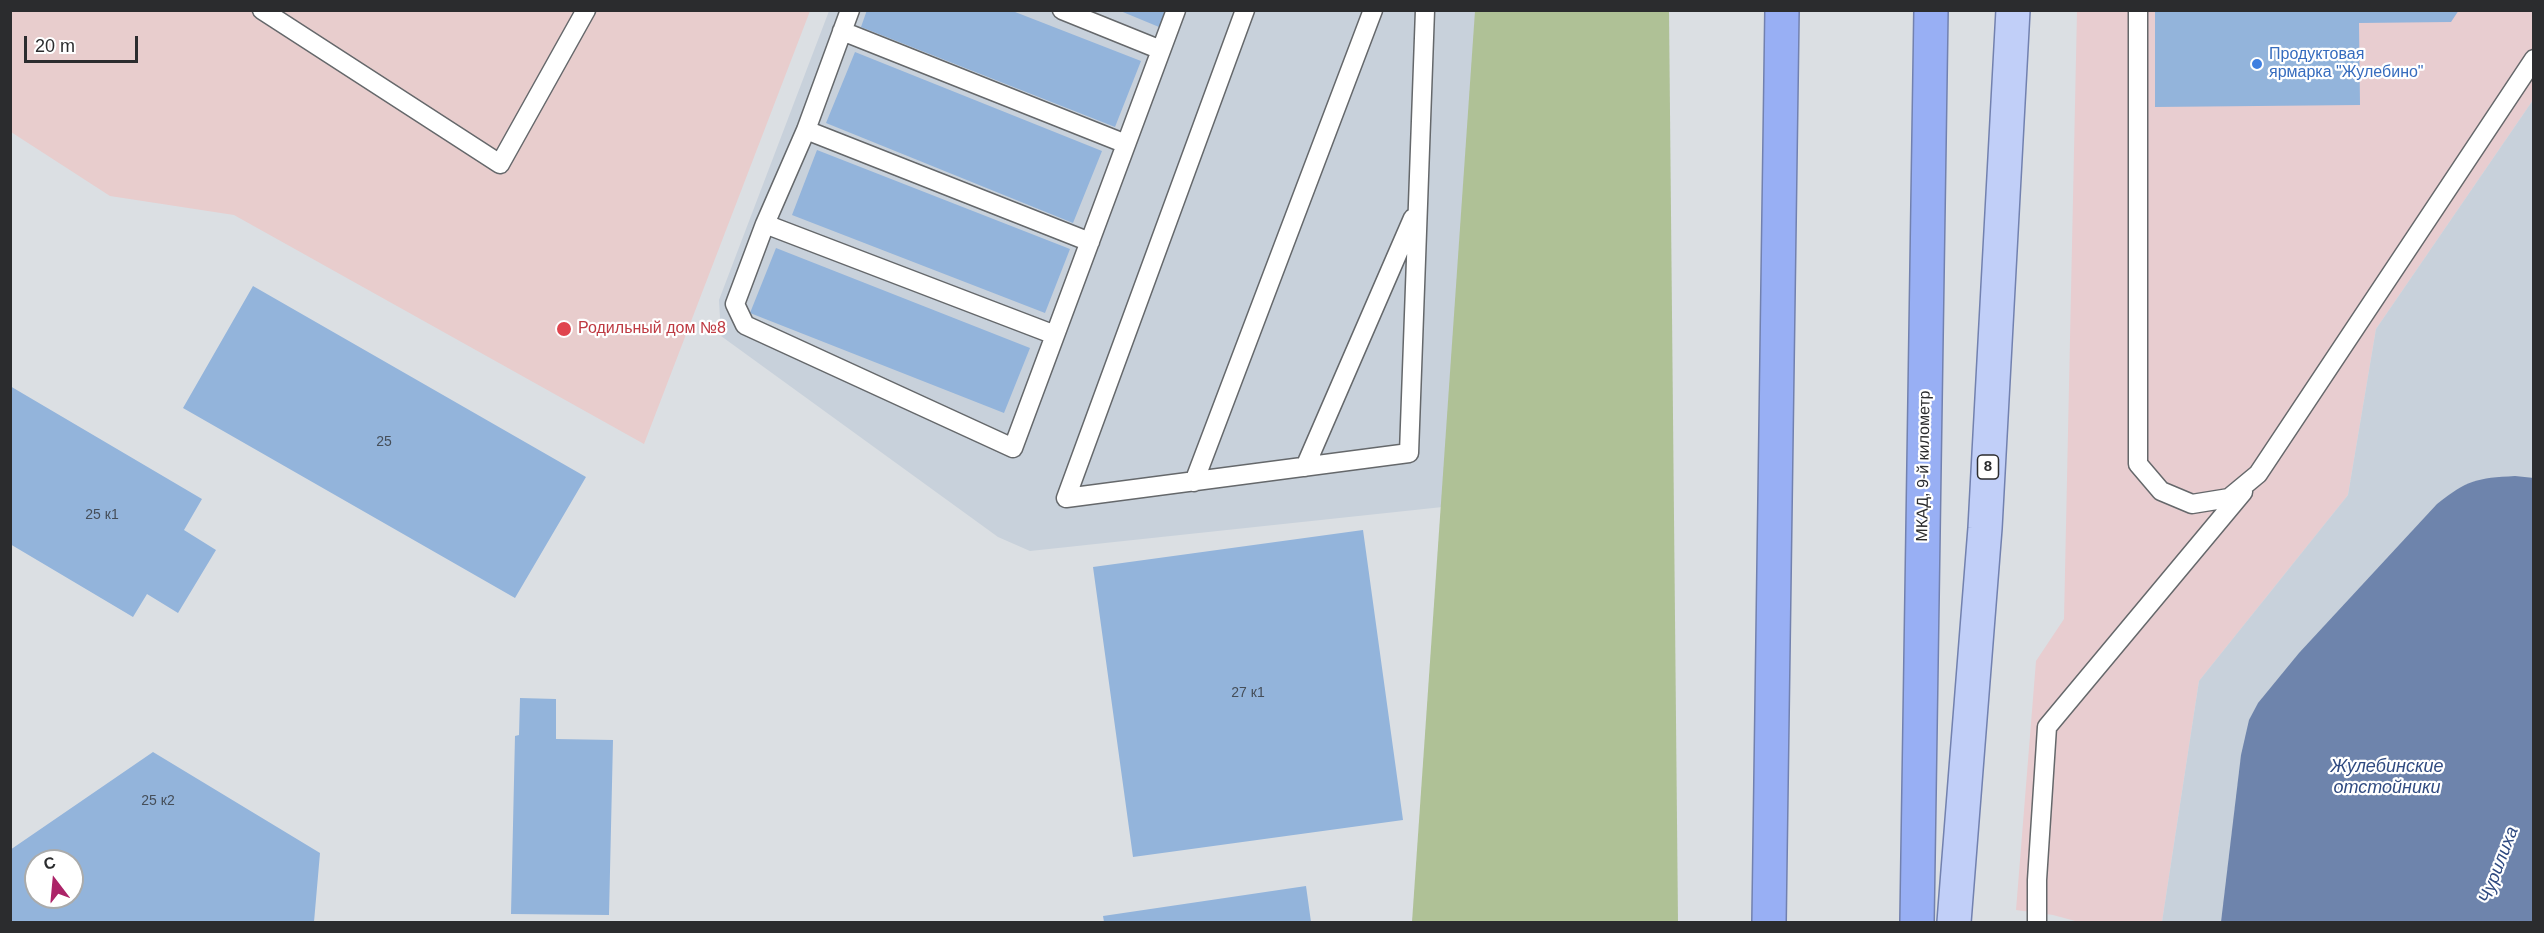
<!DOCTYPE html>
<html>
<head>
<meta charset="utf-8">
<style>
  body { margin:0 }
  #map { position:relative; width:2544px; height:933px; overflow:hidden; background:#dbdfe3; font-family:Arial,sans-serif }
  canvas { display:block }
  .frame { position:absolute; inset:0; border:12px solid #2b2c2e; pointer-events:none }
  .north { position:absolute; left:24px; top:849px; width:60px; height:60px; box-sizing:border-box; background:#fff; border:2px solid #aaabab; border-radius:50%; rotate:344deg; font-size:16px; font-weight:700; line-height:24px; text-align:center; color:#2b2c2e }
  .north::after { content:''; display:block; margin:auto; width:21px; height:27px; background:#ac2468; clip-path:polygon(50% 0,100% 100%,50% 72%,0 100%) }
  .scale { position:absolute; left:24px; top:36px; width:114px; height:27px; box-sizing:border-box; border:3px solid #2b2c2e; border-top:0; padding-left:8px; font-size:18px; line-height:21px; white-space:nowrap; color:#2b2c2e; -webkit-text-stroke:4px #fff; paint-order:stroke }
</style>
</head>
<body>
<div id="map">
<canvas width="2544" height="933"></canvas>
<div class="frame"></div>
<div class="north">С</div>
<div class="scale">20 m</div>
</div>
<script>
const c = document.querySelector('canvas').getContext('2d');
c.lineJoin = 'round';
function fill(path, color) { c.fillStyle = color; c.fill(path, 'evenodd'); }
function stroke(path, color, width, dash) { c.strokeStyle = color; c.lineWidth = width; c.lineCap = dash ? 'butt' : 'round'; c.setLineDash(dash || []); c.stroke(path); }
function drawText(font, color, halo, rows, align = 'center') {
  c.font = font + ' Arial,sans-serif'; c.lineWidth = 4.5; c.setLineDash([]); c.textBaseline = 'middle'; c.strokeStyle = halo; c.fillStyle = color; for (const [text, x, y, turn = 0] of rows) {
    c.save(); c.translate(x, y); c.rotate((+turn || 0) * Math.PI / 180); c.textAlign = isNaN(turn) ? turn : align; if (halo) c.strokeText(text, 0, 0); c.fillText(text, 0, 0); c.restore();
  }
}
fill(new Path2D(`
  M2077 11H2533V100L2376 329 2348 495 2199 681 2162 922H2079L2053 915 2016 910 2036 661 2064 619Z`), '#e8cdd0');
fill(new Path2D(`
  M829 11H1478L1452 506 1030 551 998 537 721 336 719 300Z
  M2533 100V922H2162L2199 681 2348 495 2376 329Z`), '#c8d1db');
fill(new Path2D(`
  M10 11H810L644 444 234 215 110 196 11 132Z`), '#e8cdcd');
fill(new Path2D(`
  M1475 11H1669L1678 922H1412Z`), '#afc196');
fill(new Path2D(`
  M2515 476 2534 478 2533 922H2221L2241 755 2249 720 2258 703 2299 653 2437 504C2467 480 2477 478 2515 476Z`), '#6e84ac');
fill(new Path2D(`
  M867 10H1010L1141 61 1115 127 861 27Z
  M1118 10H1166L1159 27Z
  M2155 10H2459L2451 22 2359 23 2360 105 2155 107Z
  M855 52 1102 151 1073 223 826 123Z
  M817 150 1070 249 1045 313 792 215Z
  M776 248 1030 348 1004 413 750 313Z
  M253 286 586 477 515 598 183 408Z
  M10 386 202 499 184 530 216 550 178 613 147 594 133 617 10 544Z
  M1363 530 1403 820 1133 857 1093 567Z
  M520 698 556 699V739L613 740 609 915 511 914 515 736 519 735Z
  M153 752 320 853 314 922H10V850ZM36 861H72V897H36Z
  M1306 886 1311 922H1104L1103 916Z`), '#93b4db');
const lane = new Path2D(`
  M262 10 500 164 586 10
  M850 10 806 130 765 224 735 304 745 325 1013 448 1176 10
  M1062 10 1161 50
  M1245 10 1066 498 1409 453 1425 10
  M2138 10V464L2161 491 2192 504 2229 498 2258 474 2534 59
  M842 31 1126 144
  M806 130 1090 242
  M765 224 1055 335
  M1305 467 1413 218
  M1194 482 1373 10
  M2037 922V880L2047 727 2243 492`);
const primary = new Path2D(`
  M1954 922 1985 528 2013 10`);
const highway = new Path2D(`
  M1769 922 1782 10
  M1917 922 1931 10`);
stroke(lane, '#65686b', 21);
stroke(primary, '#7281af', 36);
stroke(highway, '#7281af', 36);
stroke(lane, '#fff', 18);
stroke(primary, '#c1cff8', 33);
stroke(highway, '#98aff4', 33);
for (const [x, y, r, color] of [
  [2257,64,6,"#3f7fe0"],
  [564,329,8,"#e0444e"]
]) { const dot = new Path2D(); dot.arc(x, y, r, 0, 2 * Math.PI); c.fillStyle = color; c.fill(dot); stroke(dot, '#fff', 2); }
drawText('14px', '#454e59', null, [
  ["25",384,442],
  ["25 к1",102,515],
  ["27 к1",1248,693],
  ["25 к2",158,801]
]);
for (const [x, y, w] of [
  [1988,467,21]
]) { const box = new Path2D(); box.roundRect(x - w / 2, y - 12, w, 24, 4.5); c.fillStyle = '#fff'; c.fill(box); stroke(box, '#2b2c2e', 1.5); }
drawText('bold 15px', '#2b2c2e', null, [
  ["8",1988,467]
]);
drawText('16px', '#366cbe', '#fff', [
  ["Продуктовая",2269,55],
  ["ярмарка \"Жулебино\"",2269,73]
], 'left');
drawText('16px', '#be3a42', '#fff', [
  ["Родильный дом №8",578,329]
], 'left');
drawText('16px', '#2b2c2e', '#fff', [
  ["МКАД, 9-й километр",1924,466,-89]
]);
drawText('italic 18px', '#2f4a81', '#fff', [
  ["Жулебинские",2387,767],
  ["отстойники",2387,788],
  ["Чурилиха",2499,865,-69]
]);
</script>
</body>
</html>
